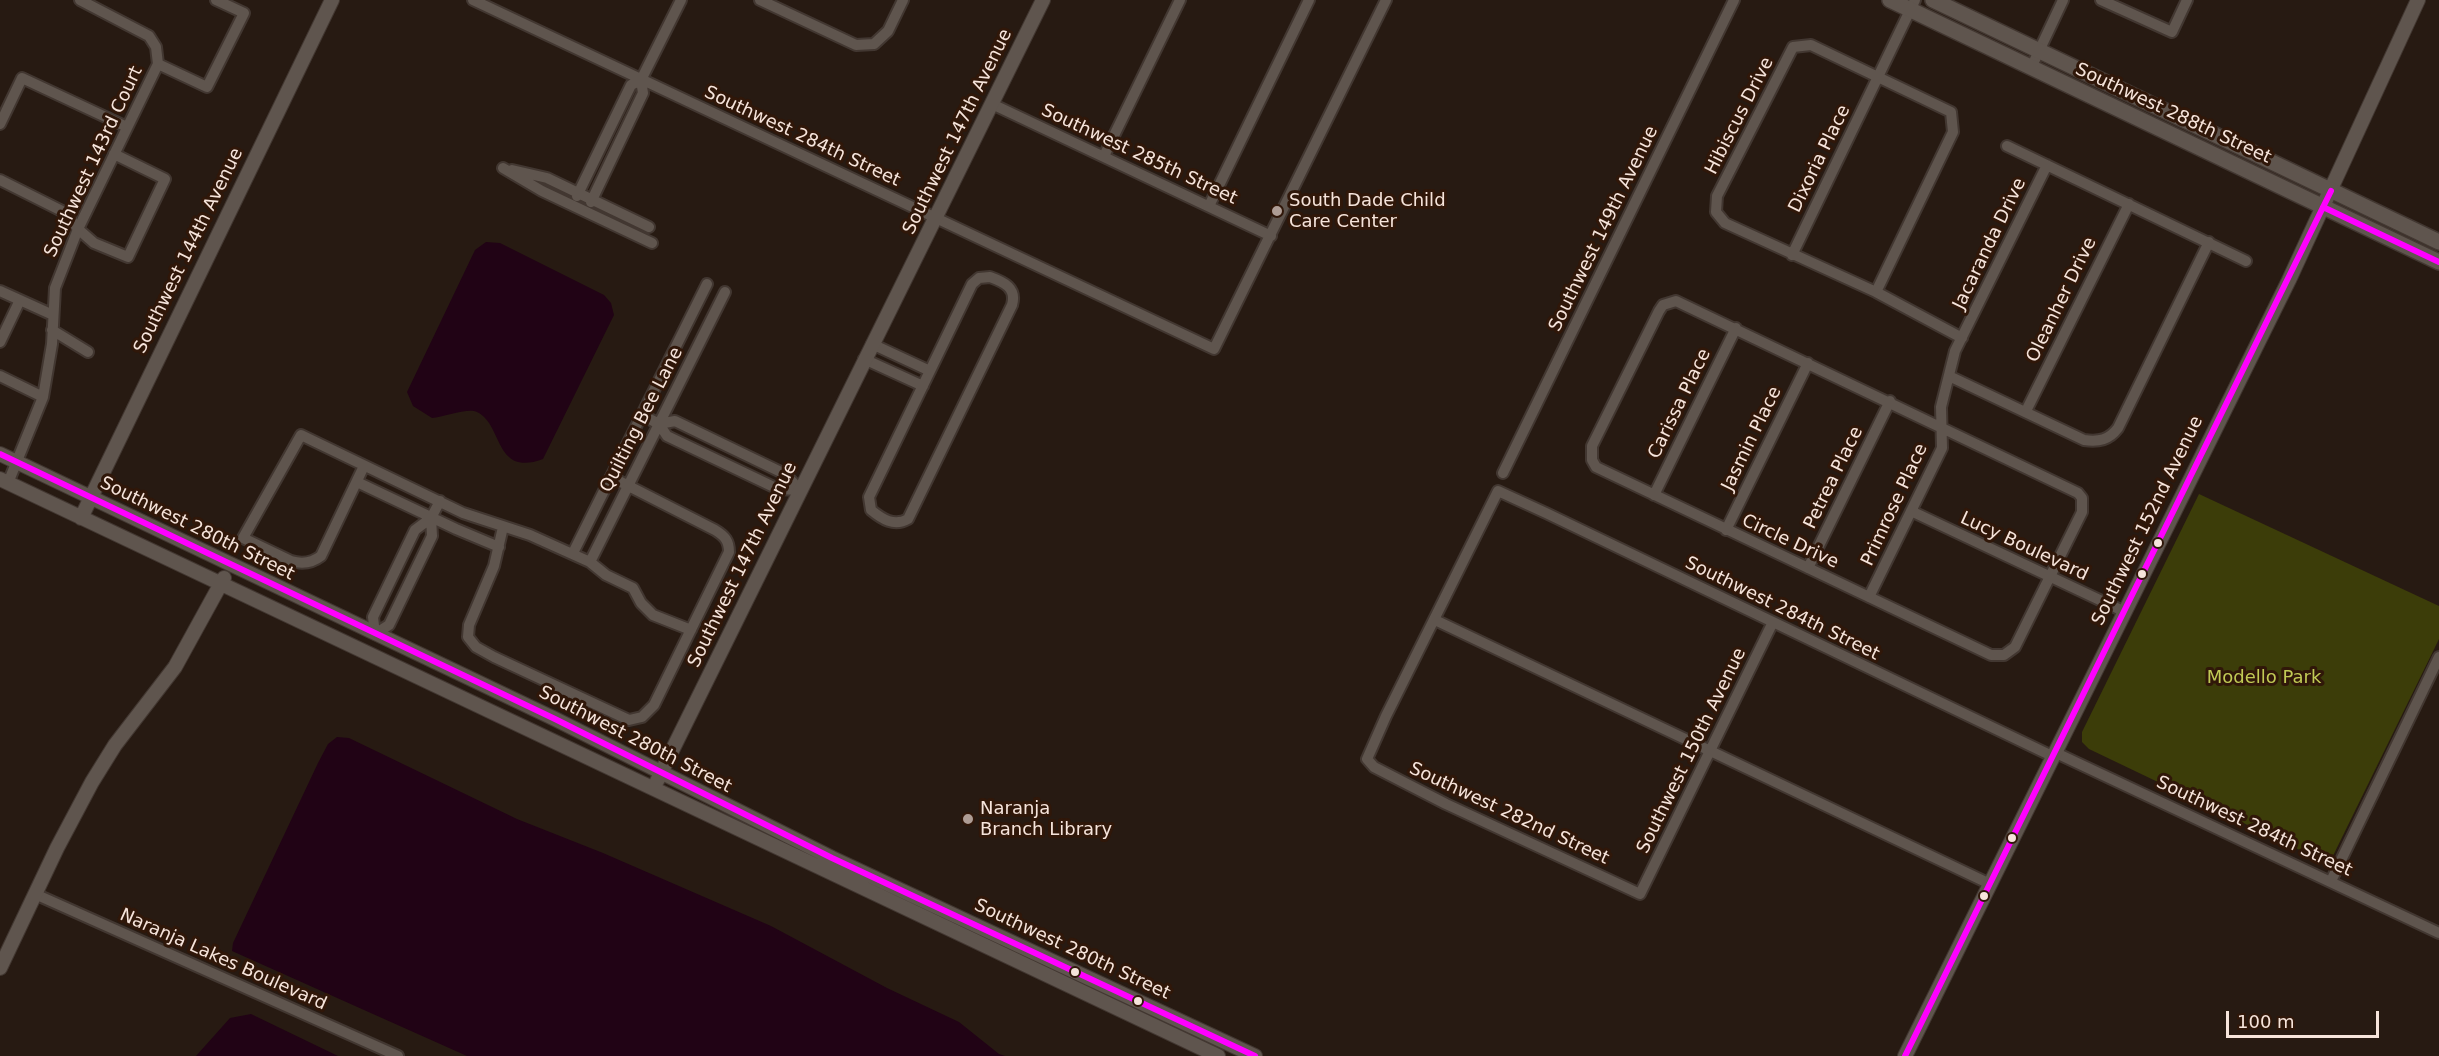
<!DOCTYPE html>
<html>
<head>
<meta charset="utf-8">
<style>
  body { margin:0 }
  #map { position:relative; width:2439px; height:1056px; overflow:hidden; background:#271a12; font-family:"DejaVu Sans",sans-serif }
  canvas { display:block }
  .scale { position:absolute; left:2226px; top:1011px; width:153px; height:27px; box-sizing:border-box; border:3px solid #f6e4db; border-top:0; padding-left:8px; font-size:18px; line-height:21px; white-space:nowrap; color:#f6e4db; -webkit-text-stroke:4px #301709; paint-order:stroke }
</style>
</head>
<body>
<div id="map">
<canvas width="2439" height="1056"></canvas>
<div class="scale">100 m</div>
</div>
<script>
const c = document.querySelector('canvas').getContext('2d');
c.lineJoin = 'round';
function fill(path, color) { c.fillStyle = color; c.fill(path, 'evenodd'); }
function stroke(path, color, width, dash) { c.strokeStyle = color; c.lineWidth = width; c.lineCap = dash ? 'butt' : 'round'; c.setLineDash(dash || []); c.stroke(path); }
function drawText(font, color, halo, rows, align = 'center') {
  c.font = font + ' "DejaVu Sans",sans-serif'; c.lineWidth = 6; c.setLineDash([]); c.textBaseline = 'middle'; c.strokeStyle = halo; c.fillStyle = color; for (const [text, x, y, turn = 0] of rows) {
    c.save(); c.translate(x, y); c.rotate((+turn || 0) * Math.PI / 180); c.textAlign = isNaN(turn) ? turn : align; if (halo) c.strokeText(text, 0, 0); c.fillText(text, 0, 0); c.restore();
  }
}
fill(new Path2D(`
  M2199 494 2439 606V639L2329 864 2089 749 2082 742V732Z`), '#3c3d09');
fill(new Path2D(`
  M486 242 500 243 604 295 611 303 614 315 543 459C492 478 504 420 474 411 465 409 443 417 432 418L413 406 407 392 475 250Z
  M337 737 349 738 517 819 603 853 771 926 887 988 959 1022 999 1054 1005 1056H467L232 951 233 943 318 763 328 744Z
  M251 1014 338 1056H196L230 1018Z`), '#210315');
const minor = new Path2D(`
  M473 0 1214 349 1386 0
  M760 0 856 45 874 44 888 31 903 0
  M2101 0 2172 32 2187 0
  M158 64 207 87 244 13 216 0
  M2031 68 2063 0
  M641 80 681 0
  M992 104 1271 236
  M0 124 22 78 127 127
  M2007 146 2246 261
  M1104 156 1180 0
  M503 168 542 191 652 243
  M512 170 547 178 649 227
  M0 180 66 213 78 229 94 243 128 257 165 179 114 154
  M577 196 631 85 641 80
  M591 202 643 93 641 80
  M1209 206 1309 0
  M1792 255 1915 0
  M990 277C1004 282 1017 288 1012 305L908 519C894 527 882 519 871 510L869 497 972 284 979 278Z
  M0 291 53 315
  M1876 292 1953 132 1951 112 1811 45 1793 47 1717 196 1716 212 1725 223 1876 292 1962 338
  M1676 301 2078 493 2082 498V512L2015 647 2004 655H1991L1596 467 1592 460V446L1659 311 1663 305Z
  M52 330 88 352
  M0 342 20 300
  M872 344 930 371
  M864 359 923 386
  M0 376 43 397
  M1949 376 2084 440C2099 442 2109 440 2118 428L2209 242
  M2026 411 2129 204
  M642 415 659 424 667 436 778 489 800 490
  M659 424 675 421 785 474 800 490
  M364 466 321 556C312 563 301 564 291 561L243 538 301 435 463 513 530 535 590 562 606 575 633 588 641 603 653 615 691 630
  M1503 473 1734 0
  M357 482 456 529 499 547
  M8 483 43 397 52 344 55 288 78 229 158 64 156 47 149 36 80 0
  M1654 495 1736 328
  M1911 511 2123 611
  M431 518 432 536 389 625 375 634 373 617 415 530 431 518 440 501
  M503 527 494 566 469 625 468 637 476 647 494 657 629 720 642 717 654 705 729 552C729 541 725 536 715 530L611 477
  M1726 530 1808 363
  M573 553 707 284
  M590 562 725 292
  M1808 568 1890 401
  M1869 597 1942 448 1941 407 1955 351 2047 165
  M1435 620C1619 709 1805 795 1990 884
  M1773 622 1640 894 1446 804 1374 767 1367 759 1386 716 1498 491 1546 513 2052 756
  M2054 752 2439 933
  M2331 881 2439 657
  M35 894 398 1056`);
const tertiary = new Path2D(`
  M0 454 555 719 832 858 1255 1056
  M0 479 1218 1056
  M81 518 332 0
  M657 781 1043 0
  M0 968 57 848 92 782 115 745 175 667 224 578
  M1905 1056 2289 280 2418 0`);
const secondary = new Path2D(`
  M1890 0 2439 262
  M1933 0 2439 242`);
stroke(minor, '#423731', 14);
stroke(tertiary, '#423731', 16);
stroke(secondary, '#423731', 18);
stroke(minor, '#5f554e', 10);
stroke(tertiary, '#5f554e', 14);
stroke(secondary, '#5f554e', 15);
stroke(new Path2D(`
  M2323 207 2439 262
  M0 454 555 719 832 858 1255 1056
  M1905 1056 2331 191`), '#f0f', 6);
for (const [x, y, r, color] of [
  [1277,211,6,"#ae9d95"],
  [2158,543,5,"#f6e4db"],
  [2142,574,5,"#f6e4db"],
  [968,819,6,"#ae9d95"],
  [2012,838,5,"#f6e4db"],
  [1984,896,5,"#f6e4db"],
  [1075,972,5,"#f6e4db"],
  [1138,1001,5,"#f6e4db"]
]) { const dot = new Path2D(); dot.arc(x, y, r, 0, 2 * Math.PI); c.fillStyle = color; c.fill(dot); stroke(dot, '#301709', 2); }
drawText('18px', '#f6e4db', '#301709', [
  ["Southwest 288th Street",2173,114,25],
  ["Hibiscus Drive",1740,116,-63],
  ["Southwest 147th Avenue",958,132,-64],
  ["Southwest 284th Street",802,137,25],
  ["Southwest 285th Street",1139,155,25],
  ["Dixoria Place",1820,159,-64],
  ["Southwest 143rd Court",94,162,-65],
  ["Southwest 149th Avenue",1604,229,-64],
  ["Jacaranda Drive",1990,244,-64],
  ["Southwest 144th Avenue",189,251,-64],
  ["Oleanher Drive",2062,300,-64],
  ["Carissa Place",1680,404,-64],
  ["Quilting Bee Lane",642,420,-63],
  ["Jasmin Place",1752,439,-64],
  ["Petrea Place",1834,478,-64],
  ["Primrose Place",1895,505,-65],
  ["Southwest 152nd Avenue",2148,521,-64],
  ["Southwest 280th Street",197,529,26],
  ["Circle Drive",1790,542,25],
  ["Lucy Boulevard",2024,547,25],
  ["Southwest 147th Avenue",743,565,-64],
  ["Southwest 284th Street",1782,609,26],
  ["Southwest 280th Street",635,740,27],
  ["Southwest 150th Avenue",1692,751,-64],
  ["Southwest 282nd Street",1509,814,25],
  ["Southwest 284th Street",2254,827,25],
  ["Southwest 280th Street",1072,950,25],
  ["Naranja Lakes Boulevard",223,960,24]
]);
drawText('18px', '#f6e4db', '#301709', [
  ["South Dade Child",1289,201],
  ["Care Center",1289,222],
  ["Naranja",980,809],
  ["Branch Library",980,830]
], 'left');
drawText('18px', '#c1ca55', '#301709', [
  ["Modello Park",2264,678]
]);
</script>
</body>
</html>
